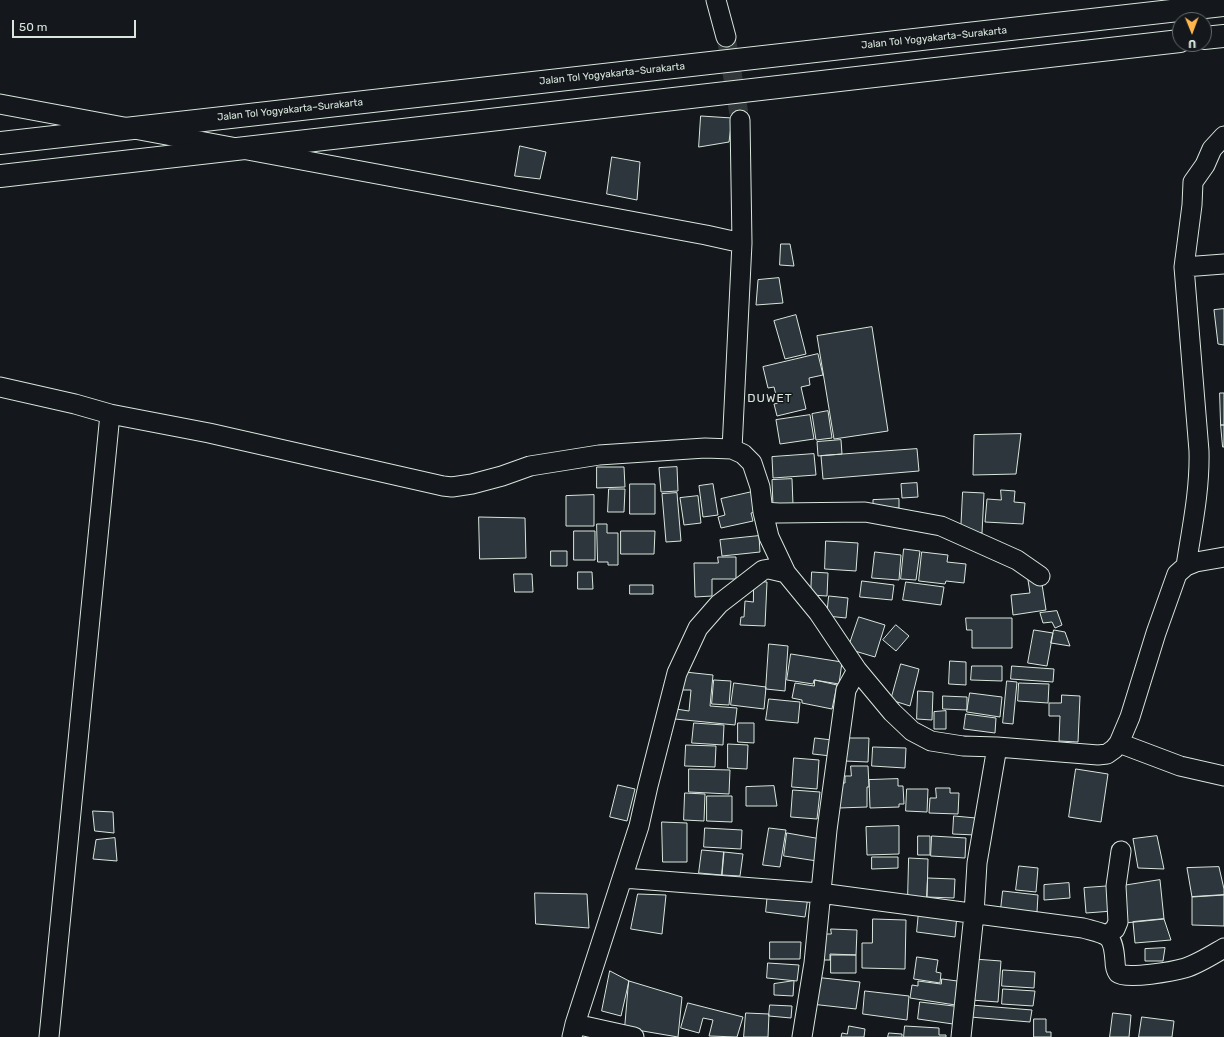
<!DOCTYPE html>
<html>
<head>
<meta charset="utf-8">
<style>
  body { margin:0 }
  #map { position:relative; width:1224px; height:1037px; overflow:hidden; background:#14181c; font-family:Rubik,sans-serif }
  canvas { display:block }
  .north { position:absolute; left:1172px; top:12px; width:40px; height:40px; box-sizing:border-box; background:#14181c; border:1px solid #626a69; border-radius:50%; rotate:179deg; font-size:11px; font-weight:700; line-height:16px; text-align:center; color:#d8e6dc }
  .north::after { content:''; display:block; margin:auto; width:14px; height:18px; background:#ffb74d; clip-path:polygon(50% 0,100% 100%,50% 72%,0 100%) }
  .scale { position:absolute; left:12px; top:20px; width:124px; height:18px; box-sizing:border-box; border:2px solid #d8e6dc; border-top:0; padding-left:5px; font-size:12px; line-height:14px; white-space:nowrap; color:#d8e6dc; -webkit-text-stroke:3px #14181c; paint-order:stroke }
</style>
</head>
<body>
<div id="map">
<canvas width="1224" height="1037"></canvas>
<div class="north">U</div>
<div class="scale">50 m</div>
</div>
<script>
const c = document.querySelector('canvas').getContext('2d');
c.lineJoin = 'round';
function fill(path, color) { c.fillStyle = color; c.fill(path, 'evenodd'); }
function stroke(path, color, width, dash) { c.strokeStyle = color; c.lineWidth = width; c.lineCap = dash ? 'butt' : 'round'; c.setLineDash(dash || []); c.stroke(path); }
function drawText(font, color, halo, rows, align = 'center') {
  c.font = font + ' Rubik,sans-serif'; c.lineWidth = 3; c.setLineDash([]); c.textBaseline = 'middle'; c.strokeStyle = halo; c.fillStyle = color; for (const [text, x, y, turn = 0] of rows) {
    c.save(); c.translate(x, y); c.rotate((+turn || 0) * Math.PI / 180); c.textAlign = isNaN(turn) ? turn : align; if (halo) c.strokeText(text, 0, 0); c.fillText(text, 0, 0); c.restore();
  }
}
const building = new Path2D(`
  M701 116 732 118 729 142 699 147Z
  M520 146 546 152 540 179 515 176Z
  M612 157 640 162 637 200 607 194Z
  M781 244H790L794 266 780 265Z
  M779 278 783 303 756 305 758 280Z
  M1224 309V345L1218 344 1214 310Z
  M796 315 806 354 785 359 774 321Z
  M872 327 888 431 834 439 817 336Z
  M818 354 823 375 809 378 810 385 801 387 806 409 777 416 774 404 778 403 774 387 768 388 763 367Z
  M1220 393H1224V425H1221Z
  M828 411 832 438 816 440 812 414Z
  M810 415 814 439 780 444 776 420Z
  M1221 425H1224V447H1223Z
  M1021 434 1016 474 973 475 974 435Z
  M841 440 842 454 818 456 817 442Z
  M917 449 919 471 823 479 821 456Z
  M814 454 816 475 773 478 772 457Z
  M597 467H624L625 487 597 488Z
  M677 467 678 491 661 492 659 468Z
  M792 479 793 505 773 506 772 480Z
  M917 483 918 497 902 498 901 484Z
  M630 484H655V514H630Z
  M713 484 718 515 703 517 699 486Z
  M609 489H625L624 512H608Z
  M1001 490 1015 491 1014 502 1025 503 1023 524 985 522 987 499 1001 500Z
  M752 492 756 512 751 513 753 521 721 528 718 517 725 515 721 499Z
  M963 492 984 493 982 533 961 532Z
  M677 493 681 541 666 542 662 494Z
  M594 495V526H566V496Z
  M698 496 701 523 684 525 680 498Z
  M899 499V508L873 509V500Z
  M479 517 525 518 526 558 480 559Z
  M597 524H607V533H618V565H608V562H598Z
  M574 531H595V560H574Z
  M621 531H655L654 554H621Z
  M759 536 760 552 722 556 720 540Z
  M826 541 858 543 856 571 825 569Z
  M904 549 920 551 916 580 901 579Z
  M551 551H567V566H551Z
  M875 552 901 555 899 580 872 578Z
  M922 552 948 555 947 562 966 564 964 583 946 581 945 584 919 581Z
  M718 557H736V579H712V596L695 597 694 563H718Z
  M578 572H592L593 589H578Z
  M812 572 828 573 827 596 811 595Z
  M514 574H532L533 592H515Z
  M1041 578 1046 610 1013 615 1011 595 1030 593 1028 580Z
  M754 581 767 582 765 626 740 625 741 617H744L745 601 753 602Z
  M862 581 894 585 892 600 860 597Z
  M906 582 944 587 941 605 903 600Z
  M630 585H653V594H630Z
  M829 596 848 598 846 618 827 616Z
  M1057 611 1062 625 1055 628 1052 622 1043 623 1040 613Z
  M859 617 885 625 875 657 848 649Z
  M966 618H1012V648H972V630H967Z
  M896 625 909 636 896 651 883 640Z
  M1034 630 1053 633 1047 666 1028 663Z
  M1054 630 1065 632 1070 646 1051 643Z
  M769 644 788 646 785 691 766 689Z
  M791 654 842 662 839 684 814 680 813 684 787 680Z
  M950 661 966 662V685L949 684Z
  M901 664 919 669 910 706 891 700Z
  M972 666H1002V681L971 680Z
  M1012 666 1054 669 1053 682 1011 679Z
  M685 672 713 675 710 706 737 708 735 725 675 719 676 709 689 711 691 690H683Z
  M714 680 731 681 729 705 712 704Z
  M815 680 837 685 832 709 802 703V700L792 698 795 683 814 686Z
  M1007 681 1017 682 1013 724 1003 723Z
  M734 683 766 687 764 709 731 705Z
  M1019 683 1049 684 1048 703 1018 701Z
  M918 691 933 692 932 720 917 719Z
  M970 693 1002 697 1000 717 967 712Z
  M1062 695 1080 696 1078 742 1059 741 1060 716H1049V703H1061Z
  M943 696 967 697V710L943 709Z
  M769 699 800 702 798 723 766 720Z
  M946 711V729H934V712Z
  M966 714 996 718 995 733 964 729Z
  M694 723 724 725 723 745 692 743Z
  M738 723H754V743L738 742Z
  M815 738 832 740 831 756 813 754Z
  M845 738H869L868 762 844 761Z
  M728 744 748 745 747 769 728 768Z
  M686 745 716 746 715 767 685 766Z
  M873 747 906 748 905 768 872 766Z
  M794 758 819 760 817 789 792 787Z
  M851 766H868L869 787H867V807L839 808 838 783H845V776H851Z
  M689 769 730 770 729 794 689 792Z
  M1076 769 1108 774 1101 822 1069 817Z
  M898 779V786H903L904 804H899V807L870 808 869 780Z
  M618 785 635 789 627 821 610 817Z
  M774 786 777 806H746V787Z
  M936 788H950V793H959L958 814 929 813 930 798H936Z
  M907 789H928L927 812 906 811Z
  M793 790 820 792 817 819 791 817Z
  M685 793 705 794 704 821 684 820Z
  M707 796H732V822L707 821Z
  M93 811 113 812 114 833 95 831Z
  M954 816 976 818 975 835 953 834Z
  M662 822 687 823V862H663Z
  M899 826V854L867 855 866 827Z
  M705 828 742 830 741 849 704 847Z
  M769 828 786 830 780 867 763 865Z
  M787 833 821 839 817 861 784 856Z
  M918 836H930V855H918Z
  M932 836 966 838 965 858 931 856Z
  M1157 836 1164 869 1138 868 1133 839Z
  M115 838 117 861 93 859 96 840Z
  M702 850 724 852 722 875 699 873Z
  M724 852 743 854 740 876 722 875Z
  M872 857H898V868L872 869Z
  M909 858 928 859 927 899 908 898Z
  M1019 866 1038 868 1036 892 1016 890Z
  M1219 867 1224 889V895L1192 897 1187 868Z
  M928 878 955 879 954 898 927 897Z
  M1160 880 1164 919 1125 923 1122 886Z
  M1069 883 1070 898 1044 900V885Z
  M1112 886 1113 911 1086 913 1084 888Z
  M1003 891 1038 895 1037 912 1001 909Z
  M768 892 808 897 805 917 766 912Z
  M535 893 587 894 589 928 536 924Z
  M638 894 666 895 662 934 631 929Z
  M1224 895V926L1192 925V897Z
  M919 911 957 915 955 937 917 932Z
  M873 919 906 920 905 969 862 968V943H872Z
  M1164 919 1171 940 1135 943 1133 922Z
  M831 929 857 930 856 955 830 954V960H818V934H831Z
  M770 942H801L800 959H770Z
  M1165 948 1163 961H1145V949Z
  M831 955H856V973H831Z
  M917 957 938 960 936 972 941 973 940 983 914 979Z
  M974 959 1001 961 998 1002 971 1000Z
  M768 963 799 965 797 981 767 978Z
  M1003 970 1035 972 1034 988 1002 986Z
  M610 971 629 981 621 1016 602 1011Z
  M814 977 860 982 856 1009 811 1004Z
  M942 979 965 982 962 1006 910 998 912 985 918 986V981L941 984Z
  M629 981 682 997 678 1037 625 1028Z
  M794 981 793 996 774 995V984Z
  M1003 989 1035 991 1033 1006 1002 1004Z
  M865 991 909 996 907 1020 863 1014Z
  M920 1002 962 1007 960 1025 918 1019Z
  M688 1003 743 1017 737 1037 709 1036 713 1020 703 1018 699 1033 681 1028Z
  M770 1005 792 1006 791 1018 769 1016Z
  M971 1005 1032 1010 1030 1022 970 1017Z
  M746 1013 769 1014 768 1037H744Z
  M1113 1013 1131 1015 1129 1037H1110Z
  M1142 1017 1174 1021 1172 1037H1139Z
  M1034 1019H1046V1032H1051V1037H1034Z
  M849 1026 865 1029 864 1037H841L842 1033 847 1034Z
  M905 1026 939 1028V1035H946V1037H904Z
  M889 1033 902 1034V1037H888Z`);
fill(building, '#2c363c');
stroke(building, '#d8e6dc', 1);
stroke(new Path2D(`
  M726 37 740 120`), '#313739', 19, [19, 10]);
const minor = new Path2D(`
  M716 0 726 37
  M0 104 706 235 742 243
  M1184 267 1224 264
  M0 387 75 404 110 414 209 433 443 486 452 487 472 484 502 476 530 466 599 455 705 448 732 449 743 454 752 463 760 487 763 512 769 537 786 573 818 612 857 670 892 712 912 731 931 741 963 746 997 747 1098 755 1107 754 1114 749 1119 743 1130 717 1156 633 1177 574 1186 566 1196 562 1224 557
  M732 449 742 243 740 120
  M763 512 779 513 865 512 941 526 1017 560 1040 576
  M1186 566C1192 527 1200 490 1199 451L1184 267 1192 205 1193 182 1205 165 1212 149 1224 136
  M1119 743 1180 766 1224 776
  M623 878 820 893 1083 928C1108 935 1113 933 1115 961 1115 965 1116 970 1118 973 1126 980 1175 971 1185 968 1198 964 1212 955 1224 948
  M1107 935 1115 929 1118 922 1116 886 1121 851
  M575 1024 634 1037
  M49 1037 110 414
  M572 1037 575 1024 639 826 648 786 677 673 698 628 719 604 763 570 769 569 786 573
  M802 1037 814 963 827 830 846 690 857 670
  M961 1037 974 914 977 863 997 747`);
const highway = new Path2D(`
  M1204 38 1224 36
  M0 143 1224 5
  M0 176 1180 41`);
stroke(minor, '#d8e6dc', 21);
stroke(highway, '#d8e6dc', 24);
stroke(minor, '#14181c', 19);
stroke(highway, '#14181c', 22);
drawText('10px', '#d8e6dc', '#14181c', [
  ["Jalan Tol Yogyakarta–Surakarta",934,38,-6],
  ["Jalan Tol Yogyakarta–Surakarta",612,74,-6],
  ["Jalan Tol Yogyakarta–Surakarta",290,110,-6]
]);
c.letterSpacing = '1px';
drawText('12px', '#d8e6dc', '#14181c', [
  ["DUWET",770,399]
]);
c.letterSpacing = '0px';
</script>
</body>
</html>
